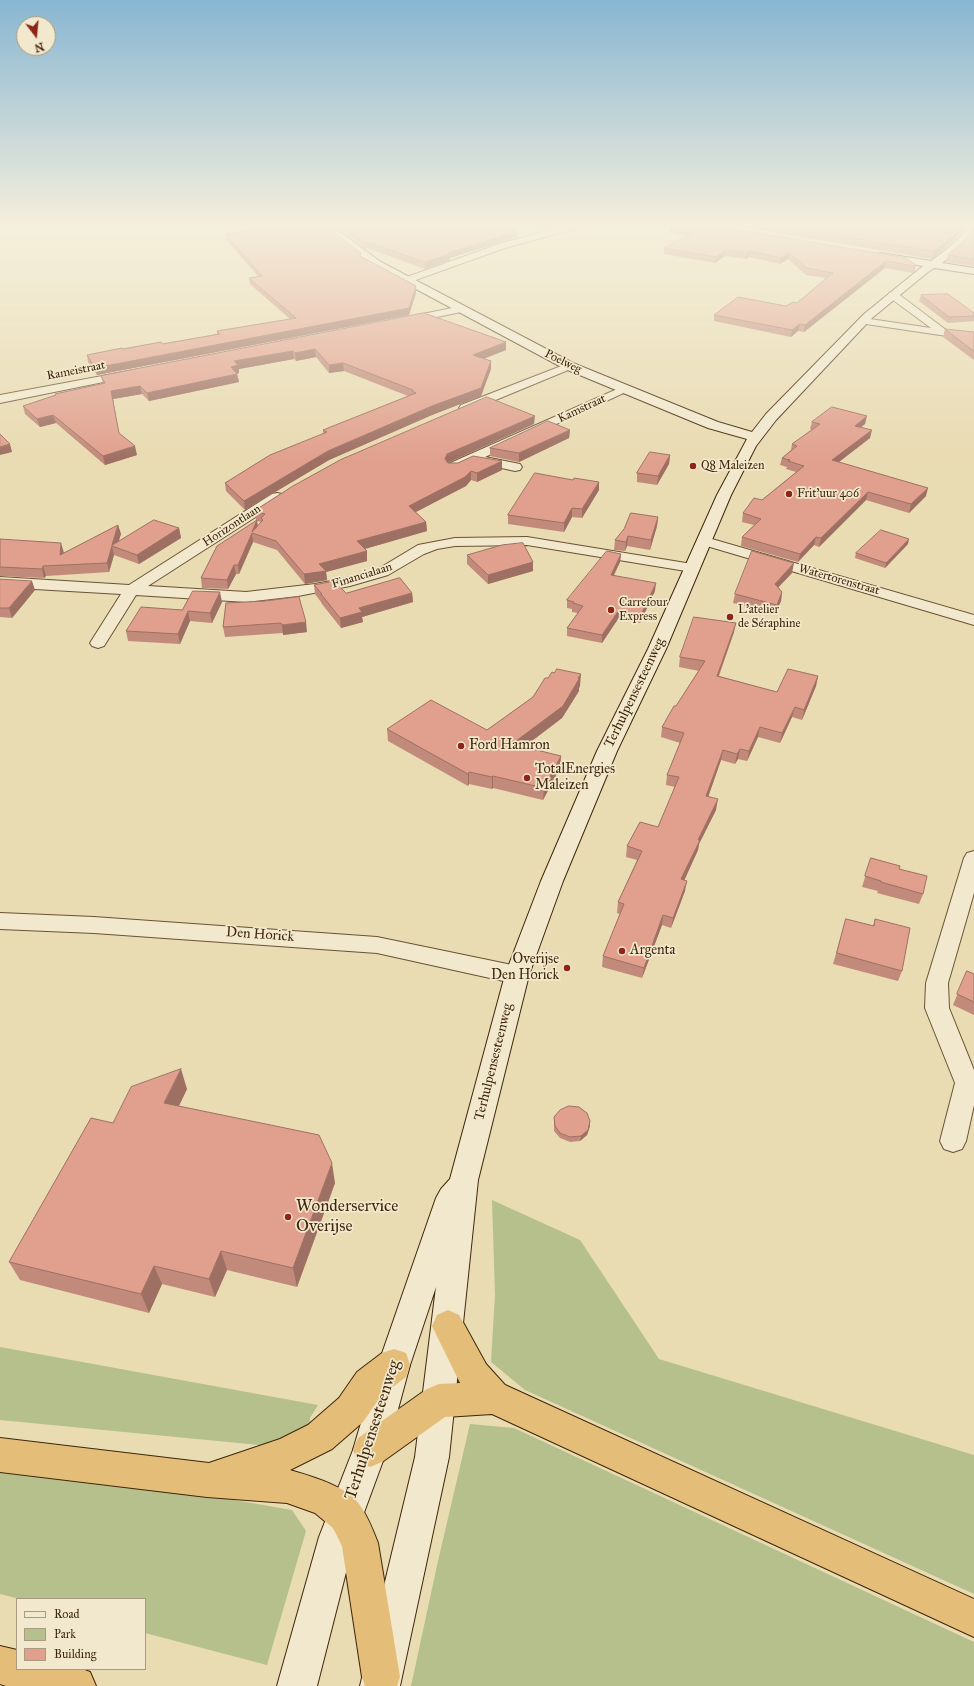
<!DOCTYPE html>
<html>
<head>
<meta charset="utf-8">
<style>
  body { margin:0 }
  #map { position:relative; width:974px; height:1686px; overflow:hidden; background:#e9dbb2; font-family:"IM FELL Great Primer",serif }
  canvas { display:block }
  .legend { position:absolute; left:16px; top:1598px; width:130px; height:72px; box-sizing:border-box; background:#f1e8cd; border:1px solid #aa9a7f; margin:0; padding:5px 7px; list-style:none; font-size:12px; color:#3f260a }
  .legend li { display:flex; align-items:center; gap:8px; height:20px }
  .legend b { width:20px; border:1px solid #aa9a7f }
  .north { position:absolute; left:16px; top:16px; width:40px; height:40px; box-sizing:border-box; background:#f1e8cd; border:1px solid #aa9a7f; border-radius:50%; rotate:164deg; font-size:11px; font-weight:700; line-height:16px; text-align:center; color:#3f260a }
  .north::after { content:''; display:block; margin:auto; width:14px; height:18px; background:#8f2418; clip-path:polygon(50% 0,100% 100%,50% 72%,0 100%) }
</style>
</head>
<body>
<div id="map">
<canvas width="974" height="1686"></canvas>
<ul class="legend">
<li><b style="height:5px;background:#f1e8cd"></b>Road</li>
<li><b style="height:11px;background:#b5c08d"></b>Park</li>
<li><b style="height:11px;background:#e1a08e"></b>Building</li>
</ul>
<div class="north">N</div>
</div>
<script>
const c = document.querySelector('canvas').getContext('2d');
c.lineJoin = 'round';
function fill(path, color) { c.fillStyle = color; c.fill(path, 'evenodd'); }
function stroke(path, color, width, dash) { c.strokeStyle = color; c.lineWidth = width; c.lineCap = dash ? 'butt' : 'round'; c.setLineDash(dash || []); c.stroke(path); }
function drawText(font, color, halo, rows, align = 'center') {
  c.font = font + ' "IM FELL Great Primer",serif'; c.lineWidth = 3.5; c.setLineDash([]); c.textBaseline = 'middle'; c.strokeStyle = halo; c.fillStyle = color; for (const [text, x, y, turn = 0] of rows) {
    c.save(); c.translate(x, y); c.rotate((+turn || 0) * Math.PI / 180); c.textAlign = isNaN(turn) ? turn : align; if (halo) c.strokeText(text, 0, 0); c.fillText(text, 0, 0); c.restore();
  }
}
fill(new Path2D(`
  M492 1200 580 1240 659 1359 974 1455V1594L525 1390 491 1362 495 1295Z
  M0 1347 318 1405 310 1418 309 1429 293 1439 259 1445 0 1420Z
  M470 1424 514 1428 974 1642V1686H411L438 1561Z
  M0 1470 153 1486 292 1510 306 1531 267 1665 145 1633V1599H20L0 1594Z`), '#b5c08d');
const street = new Path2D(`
  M571 224H586L585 226 505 248 410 282H404L402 280 404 278 499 244Z
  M893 292 897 293 946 330 974 334V340L859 323 858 321 863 318 931 328 889 297 888 295 889 293Z
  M462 306 467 309 466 311 403 324 398 321 403 318Z
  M569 363 573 364 575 366 573 368 469 411H461L459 408 461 405Z
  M129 371 133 372 135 374 133 376 0 403V395Z
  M624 386 628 387 630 389 628 391 485 457 520 464 522 467 520 470 515 471 474 462 458 470H448L446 467 448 464Z
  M277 493 282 494 284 497 282 500 148 586 246 592 315 584 347 578 378 569 418 545 455 538 527 537 692 564 697 565 699 568 697 571 692 572 527 545 455 546 437 549 424 554 388 575 350 586 298 596 246 602 136 595 104 646 98 648 92 646 90 643 121 594 0 587V577L129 585 272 494Z
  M705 537 974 615V625L700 544 698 541 700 538Z
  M974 851V893L948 983 949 1008 974 1070V1105L966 1141 962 1149 953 1152 944 1149 940 1141 955 1083 925 1008 926 983 964 858 967 853Z
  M0 913 94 917 377 937 517 966 525 969 528 975 525 981 517 984 377 953 94 933 0 929Z`);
const secondary = new Path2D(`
  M318 224H329L381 262 573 363 718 422 752 432 766 414 864 314 923 266 877 258 876 256 877 254 881 253 931 261C946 250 959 241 969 224H974C974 242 955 253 942 263L974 268V274L934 268 928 272 872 318 776 420 756 446 731 495 666 649 617 751 563 881 529 975 478 1180 449 1457 400 1686H360L415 1457 436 1287 410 1365 387 1450 355 1537 317 1686H277L319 1537 353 1450 378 1365 436 1198 441 1189 450 1179 505 975 541 881 597 751 648 649 717 495 747 439 708 428 565 369 373 266Z`);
const highway = new Path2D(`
  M448 1310 459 1315 486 1364 505 1385 974 1599V1637L492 1414 445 1417 382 1462 370 1467 358 1462 353 1450 358 1438 427 1389 439 1384 460 1383 432 1326 437 1315Z
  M394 1349 406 1353 410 1365 406 1377 381 1396 363 1422 332 1449 290 1470C310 1476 347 1486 359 1504 367 1515 373 1530 378 1543L400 1677 397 1686H365L362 1677 342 1546 333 1528 315 1513 287 1503 207 1497 0 1472V1438L209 1463 280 1439 308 1425 339 1398 357 1372 382 1353Z
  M0 1646 17 1650V1669H82L90 1672 96 1686H6L0 1684Z`);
stroke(street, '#6a5334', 2);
stroke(secondary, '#3f260a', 2);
stroke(highway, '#3f260a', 2);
fill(street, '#f1e8cd');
fill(secondary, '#f1e8cd');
fill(highway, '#e4be79');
fill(new Path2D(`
  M253 224H323L362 257 416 286V293L409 315 97 375 88 362 87 355 123 349 162 344 217 334V331L290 319 250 284 249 278 258 276 226 240 225 234 258 229Z
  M332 224H419L517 231V237L450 258V260L425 269 367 248 366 249Z
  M724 224H967L951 243 932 259Z
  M670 227 916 265 914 272 913 273 885 268 804 332 798 331 791 337 714 321V315L786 306 797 303 826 278 806 275 788 259 780 264 749 257 746 259 725 256 715 263 664 254V248L686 236 670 233Z
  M974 228V266L946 262 948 255 970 235Z
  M921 295 974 313V321L948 323 919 301Z
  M424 313 506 350 483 359 491 361V369L481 396 432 415 329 460 245 510 226 491 225 483 323 434V430L408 396 344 371 329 373 316 357 296 361 294 359 239 369V373L237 374 239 382 149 401 142 394 113 399 119 434 137 455 105 465 56 423 40 427 25 414 23 406 55 396V394L103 383 101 376Z
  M945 329 974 332V360L943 337Z
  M812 422 865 424 861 427 870 438 839 462 926 496 909 513 866 500 819 547 814 545 798 562 741 546 742 537 754 525 742 522 743 513 762 500 796 472 786 469 787 467 780 465 782 458 791 450 792 444 812 430 810 429Z
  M534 424 448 463 502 470 477 482 471 480 466 486 416 512 426 522 427 531 364 549 367 551V561L326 572 327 580 305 584 277 550 253 542 239 574H236L228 589 202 588 201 578 256 521V520L254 511ZM257 521 261 522 258 526Z
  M570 430 569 438 519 462 490 456V448Z
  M670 455 669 464 657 485 637 482V473Z
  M573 480 599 490 582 518 572 517 564 532 508 524V515Z
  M658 517 657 526 650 550 627 546 625 551 614 550 615 540Z
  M118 525 121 534 118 541 179 528 181 538 139 564 114 555 109 572 46 576 44 578 0 576V539L64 553Z
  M908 544 885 568 855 558 856 553Z
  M621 554 620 562 614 575 655 591 640 623 618 619 602 643 567 636V628L578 613 572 612V609L567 608V600Z
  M467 555 533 562V571L488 584 467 564Z
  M792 573 778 587 782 592 781 601 775 614 733 603 735 594Z
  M0 579 35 590 12 618 0 617Z
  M314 585 346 593H412L413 602 362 617 363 622 341 628 322 604 321 602 315 594Z
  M222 602 212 623 190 621 180 644 128 641 126 631 182 610Z
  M226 603 307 632 283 635V633L225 637 223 627Z
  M734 632 719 676 777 692 818 676 816 686 802 720 792 717 780 743 758 737 747 761 738 759 735 764 721 760 708 797 716 810 699 844 698 850 684 880 685 891 671 928 662 925 642 978 602 967 603 956 620 914 617 913 618 902 637 860 626 857 627 846 658 827 675 787 666 785 667 775 680 743 661 737 662 727 676 706 699 671 679 667 680 657Z
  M554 673 580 686 579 688V691L562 718 524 747 561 756 560 768 543 800 493 788 492 789 469 784 468 786 388 741 387 729 487 730 533 697 548 678Z
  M871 858 900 866 899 869 923 894 919 904 877 893 878 891 862 887Z
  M846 919 873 926 875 919 902 971 898 981 833 964Z
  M967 971 974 974V1015L953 1005Z
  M187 1089 179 1106 335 1183 297 1287 227 1270 215 1297 162 1284 149 1313 20 1280 9 1262 113 1123Z
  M554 1117 590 1126 587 1135 580 1141 570 1142 560 1138 554 1131Z`), '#c28a7a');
fill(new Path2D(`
  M963 224H967L951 243 932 259 934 251Z
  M517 231V237L450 258V260L425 269V262L448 253Z
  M726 250 725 256 715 263 716 257Z
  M750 251 749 257 746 259 747 253Z
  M789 253 788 259 780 264 781 258Z
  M886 261 885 268 804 332 805 325Z
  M916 265 914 272 913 273 914 266Z
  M416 286V293L409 315 97 375 95 368 409 308Z
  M800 324 798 331 791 337 792 330Z
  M506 342V350L473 363V355Z
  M315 349 316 357 296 361 295 353Z
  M293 351 294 359 239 369V373L233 375 231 367 234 361Z
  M491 361V369L481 396 432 415 329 460 245 510 244 501 328 451 432 406Z
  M343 363 344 371 329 373V365Z
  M237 374 239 382 149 401 147 393Z
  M140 386 142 394 113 399 120 442 111 391Z
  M53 415 56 423 40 427 37 419Z
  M535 416 534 424 447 463 445 459 447 454Z
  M867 416 865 424 853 433 855 426Z
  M570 430 569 438 519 462V453Z
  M872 430 870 438 831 468 832 460Z
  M10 444 12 452 0 455V447Z
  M135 446 137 455 105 465 103 456Z
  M670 455 669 464 657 485 658 476Z
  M502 461V470L477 482V473Z
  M471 471V480L466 486 410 515 409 506Z
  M599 482V490L582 518V509Z
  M928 488 926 496 909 513 911 504Z
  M868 492 866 500 819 547 821 538Z
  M572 508V517L564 532V523Z
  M658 517 657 526 650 550 651 540Z
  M257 520 258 530 252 532Z
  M426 522 427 531 358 551 357 541Z
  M118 525 121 534 117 547 112 545Z
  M179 528 181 538 139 564 137 555Z
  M252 533 253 542 239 574 238 565Z
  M628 536 627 546 625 551 626 542Z
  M816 537 814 545 798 562 800 554Z
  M909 539 908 544 885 568 886 563Z
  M61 543 64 553 63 565 60 555Z
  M112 546 114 555 109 572 107 563Z
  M367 551V561L326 572 327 580 305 584 304 574 319 564Z
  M621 554 620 562 610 583 611 575Z
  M533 562V571L488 584V575Z
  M794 563 792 573 773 593 775 584Z
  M234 565 236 574 228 589 227 580Z
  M43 566 46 576 44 578 42 569Z
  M32 581 35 590 12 618 9 608Z
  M656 583 655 591 640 623 641 615Z
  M220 592 222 602 212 623 210 613Z
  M782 592 781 601 775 614 777 605Z
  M412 593 413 602 362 617 363 622 341 628 340 618 359 608Z
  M619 610 618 619 602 643V635Z
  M188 611 190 621 180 644 178 634Z
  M306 622 307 632 283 635 282 625Z
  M736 623 734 632 715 685 717 676Z
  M581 674 580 686 579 688V691L562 718 512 756V744L578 678Z
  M818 676 816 686 802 720 804 710Z
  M795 707 792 717 780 743 782 733Z
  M760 727 758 737 747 761 749 751Z
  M740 749 738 759 735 764 737 754Z
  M723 750 721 760 705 806 706 796Z
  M561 756 560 768 543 800 544 788Z
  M469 772V784L468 786V774Z
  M493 776V788L492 789V777Z
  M718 799 716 810 699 844 698 850 680 890 681 879 698 840Z
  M687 881 685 891 671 928 673 918Z
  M663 915 662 925 642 978 644 968Z
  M181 1069 187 1089 171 1122 164 1103Z
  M590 1121V1126L587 1135 580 1141 581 1136Z
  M332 1163 335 1183 297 1287 293 1268Z
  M221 1251 227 1270 215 1297 209 1279Z
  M154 1266 162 1284 149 1313 141 1294Z`), '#9e7063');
const building = new Path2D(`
  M258 224H323L361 253 360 256 416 286 409 308 95 368 87 355 122 348 123 349 161 342 162 344 220 334 217 331 296 318 249 278 262 276 225 234 263 228Z
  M339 224H500L517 231 448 253 450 254 425 262 367 242 366 243Z
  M675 224H705L906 258 916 265 914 266 886 261 805 325 800 324 792 330 714 315 738 297 786 306 793 302 797 303 833 273 807 268 789 253 781 258 750 251 747 253 726 250 716 257 664 248 694 232 670 227Z
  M768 224H963L953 236 934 251Z
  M974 228V259L948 255 970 235Z
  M948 294 974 313V316L949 317 921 295Z
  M424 313 506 342 473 355 491 361 481 388 432 406 328 451 244 501 225 483 270 455 327 432 323 430 416 393 412 391 413 390 343 363 329 365 315 349 295 353 293 351 234 361 238 365 231 367 237 374 147 393 140 386 111 391 119 433 135 446 103 456 53 415 37 419 23 406 56 395 55 394 105 383 101 376Z
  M945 329 974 332V351Z
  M487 397 535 416 447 454 445 459 448 463H458L473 456 502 461 477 473 471 471 465 477 409 506 426 522 357 541 367 551 319 564 326 571 304 574 276 541 252 533 238 565H234L227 580 201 578 217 546 257 520 252 532 263 520 261 518 265 514 254 511 293 486 340 460Z
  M832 407 867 416 855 426 872 430 832 460 928 488 911 504 868 492 821 538 816 537 800 554 742 537 761 519 743 513 754 498 762 500 804 466 788 461 790 460 782 458 797 446 792 444 820 424 812 422Z
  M548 421 570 430 519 453 490 448Z
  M0 434 10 444 0 447Z
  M650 452 670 455 658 476 637 473Z
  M535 473 573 480 574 478 599 482 582 509 572 508 564 523 508 515Z
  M631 513 658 517 651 540 628 536 626 542 615 540 624 529Z
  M154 520 179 528 137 555 112 546 107 563 43 566 42 569 0 567V539L61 543 60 555 118 525 112 545Z
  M881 530 909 539 886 563 856 553Z
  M523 543 533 562 488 575 467 555 502 545Z
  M607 551 621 554 611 575 656 583 641 615 619 610 602 635 567 628 583 606 573 603 574 602 567 600Z
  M752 551 794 563 775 584 782 592 777 605 735 594Z
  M400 578 412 593 359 608 362 612 340 618 321 594H322L314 585 334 581 346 593Z
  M0 579 32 581 9 608H0Z
  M193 591 220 592 210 613 188 611 178 634 126 631 141 607 182 610Z
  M299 597 306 622 282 625 281 623 223 627 226 603 265 601Z
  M694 617 736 623 717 676 777 692 788 669 818 676 804 710 795 707 782 733 760 727 749 751 740 749 737 754 723 750 706 796 718 799 698 840H700L681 879 687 881 673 918 663 915 644 968 603 956 624 904 618 902 642 851 627 846 640 822 658 827 679 777 667 775 684 733 662 727 674 706H676L705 661 680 657Z
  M557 669 581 674 578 678 579 679 563 706 512 744 561 756 544 788 493 776 492 777 469 772 468 774 387 729 431 700 487 730 533 697 545 678H548L552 672 554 673Z
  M871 858 900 866 899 869 927 876 923 894 881 882V881L865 876Z
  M846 919 874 926 875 919 910 928 902 971 837 953Z
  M967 971 974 974V1002L957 994Z
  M181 1069 164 1103 319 1135 332 1163 293 1268 221 1251 209 1279 154 1266 141 1294 9 1262 91 1118 113 1123 131 1087Z
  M569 1106 579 1107 587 1113 590 1121 588 1130 581 1136 570 1137 560 1133 555 1126 554 1117 560 1110Z`);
fill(building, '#e1a08e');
stroke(building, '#9e7063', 1);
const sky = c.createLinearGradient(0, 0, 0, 460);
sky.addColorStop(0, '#88b6d2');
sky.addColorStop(0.49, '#f5efdc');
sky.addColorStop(1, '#f5efdc00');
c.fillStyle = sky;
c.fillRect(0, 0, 974, 460);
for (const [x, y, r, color] of [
  [693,466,4,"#8f2418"],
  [789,494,4,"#8f2418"],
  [611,610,4,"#8f2418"],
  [730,617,4,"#8f2418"],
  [461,746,4,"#8f2418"],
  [527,778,4,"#8f2418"],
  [622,951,4,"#8f2418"],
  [567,968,4,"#8f2418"],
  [288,1217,4,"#8f2418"]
]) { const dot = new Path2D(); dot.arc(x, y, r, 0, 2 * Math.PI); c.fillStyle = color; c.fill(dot); stroke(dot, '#f1e8cd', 1.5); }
drawText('12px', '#3f260a', '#f1e8cd', [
  ["Poelweg",563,362,26],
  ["Rameistraat",76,371,-11],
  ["Kamstraat",582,409,-25],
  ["Horizontlaan",232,526,-33],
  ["Financialaan",362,576,-17],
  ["Watertorenstraat",839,580,16]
]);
drawText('12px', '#3f260a', '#f1e8cd', [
  ["Q8 Maleizen",701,466],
  ["Frit'uur 406",797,494],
  ["Carrefour",619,603],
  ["Express",619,617],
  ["L'atelier",738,610],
  ["de Séraphine",738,624]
], 'left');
drawText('14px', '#3f260a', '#f1e8cd', [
  ["Terhulpensesteenweg",635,693,-64],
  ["Den Horick",260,935,4],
  ["Terhulpensesteenweg",494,1062,-76]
]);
drawText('14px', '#3f260a', '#f1e8cd', [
  ["Ford Hamron",469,746],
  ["TotalEnergies",535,770],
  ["Maleizen",535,786],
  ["Argenta",630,951],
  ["Overijse",559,960,"right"],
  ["Den Horick",559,976,"right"]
], 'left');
drawText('17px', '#3f260a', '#f1e8cd', [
  ["Wonderservice",296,1207],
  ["Overijse",296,1227]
], 'left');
drawText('17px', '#3f260a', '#f1e8cd', [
  ["Terhulpensesteenweg",373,1430,-72]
]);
</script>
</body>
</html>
